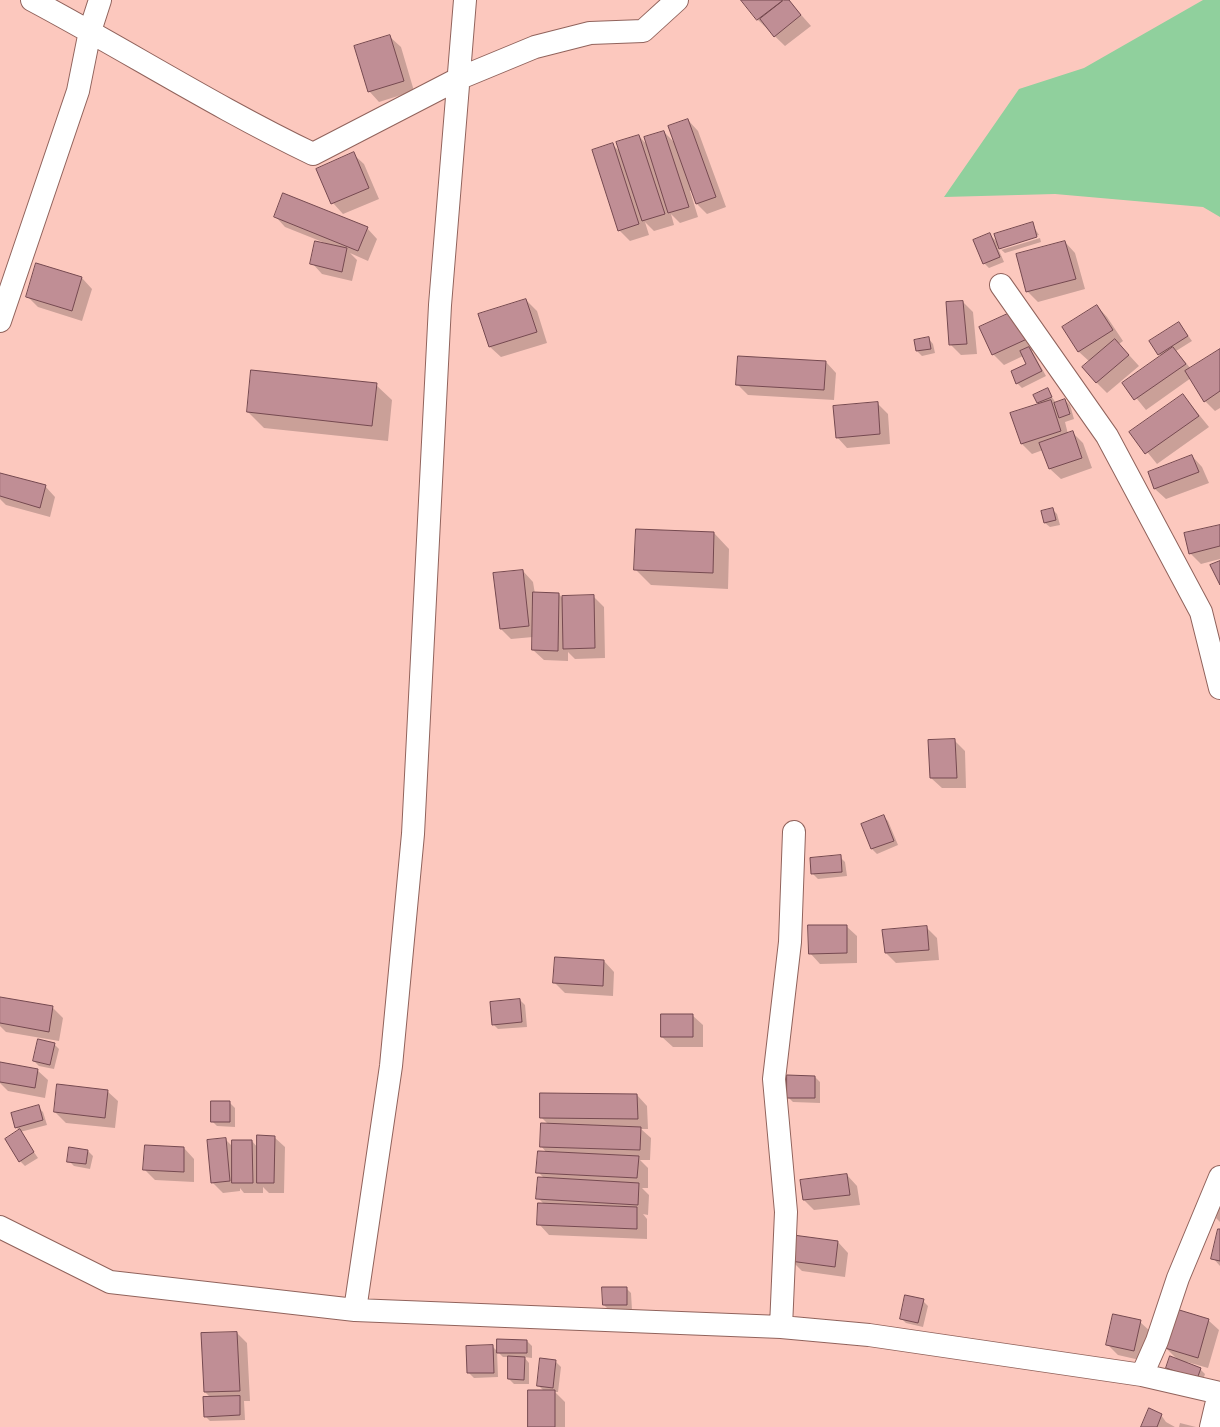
<!DOCTYPE html>
<html>
<head>
<meta charset="utf-8">
<style>
  body { margin:0 }
  canvas { display:block; background:#fcc8be }
</style>
</head>
<body>
<canvas width="1220" height="1427"></canvas>
<script>
const c = document.querySelector('canvas').getContext('2d');
c.lineJoin = 'round';
function fill(path, color) { c.fillStyle = color; c.fill(path, 'evenodd'); }
function stroke(path, color, width, dash) { c.strokeStyle = color; c.lineWidth = width; c.lineCap = dash ? 'butt' : 'round'; c.setLineDash(dash || []); c.stroke(path); }
fill(new Path2D(`
  M1203 0H1220V217L1203 207 1055 194 944 197 1019 89 1084 68Z`), '#90d09d');
fill(new Path2D(`
  M742 0H783L784 2 788 0 811 26 785 46 758 20Z
  M390 37 401 47 414 91 379 102 369 91Z
  M688 120 698 131 726 207 707 214 697 204 692 190 690 191 698 217 680 223 671 214 674 225 654 231 645 222 649 235 630 241 619 230 613 145 621 153 639 136 648 146 664 132 675 143Z
  M353 154 364 164 379 199 343 214 333 203Z
  M275 216 367 228 377 239 368 261 350 253 357 260 352 281 322 274 312 263 325 243 285 227Z
  M1032 224 1039 235 1001 247V250L1040 238 1041 242 1005 253 997 246 1004 262 989 268 984 263 990 235 998 243Z
  M1065 242 1075 253 1085 289 1038 302 1027 291Z
  M82 278 92 289 82 321 38 307 27 296Z
  M526 300 537 311 547 343 501 357 490 347 480 315Z
  M963 302 973 312 977 354 961 355 951 345Z
  M1097 306 1107 317 1123 341 1119 344 1139 366 1107 393 1096 382 1090 362 1079 352 1064 327Z
  M1014 312 1036 350 1032 351 1046 376 1022 388 1017 383 1028 364 1023 356 1004 365 993 354Z
  M1179 323 1192 341 1176 351 1191 369 1220 351V408L1215 411 1205 401 1191 378 1146 410 1124 383 1162 356 1159 354Z
  M929 339 933 344 935 353 922 356 917 351Z
  M826 362 836 373 834 400 748 395 737 384Z
  M376 385 392 400 388 441 264 428 248 412Z
  M1047 390 1056 403 1065 400 1070 405 1074 419 1065 422 1068 434 1072 432 1083 443 1092 468 1061 479 1050 469 1043 450 1032 454 1022 444 1040 404 1038 402Z
  M1183 395 1209 427 1157 464 1131 432Z
  M877 403 888 414 890 444 847 448 837 437Z
  M1192 456 1202 467 1209 483 1166 499 1155 489 1149 473Z
  M0 479 45 486 55 497 50 517 6 505 0 499Z
  M1052 509 1057 514 1060 525 1050 527 1045 523Z
  M1220 526V559L1201 564 1190 553Z
  M714 533 729 549 728 589 651 585 635 569Z
  M523 571 533 582 535 594H559L563 599 593 596 604 607 605 658 575 659 568 652V661L544 660 533 650V637L511 639 501 629Z
  M955 741 965 751 966 788H942L931 778Z
  M883 816 888 821 898 845 877 854 872 849 862 824Z
  M840 857 845 862 847 876 818 879 813 874Z
  M846 926 857 936V963L820 964 810 953Z
  M926 927 937 938 939 960 896 963 886 953Z
  M604 961 614 972 613 996 565 993 554 982Z
  M0 998 52 1007 63 1018 59 1041 6 1032 0 1026Z
  M520 1000 525 1005 527 1027 498 1029 493 1024Z
  M692 1015 703 1025V1047H673L662 1037Z
  M54 1044 59 1049 54 1069 39 1066 34 1061Z
  M0 1067 37 1070 48 1080 45 1098 8 1091 0 1083Z
  M815 1077 820 1082V1103L793 1102 788 1097Z
  M107 1091 118 1101 115 1128 66 1123 55 1112Z
  M637 1095 647 1106 648 1129H641L651 1138 650 1160H640L648 1168V1188H642L649 1195 648 1215 643 1214 647 1219V1239L549 1235 539 1224 544 1204 538 1198 545 1179 538 1172 547 1153 541 1146 548 1124 541 1117Z
  M230 1103 235 1108V1127L217 1126 212 1121Z
  M38 1107 43 1112 47 1125 20 1132 38 1158 25 1166 20 1161V1131L16 1127Z
  M274 1137 285 1147 284 1193H269L263 1187V1193H244L240 1188V1191L223 1193 212 1182 225 1139 233 1147 252 1141 258 1148Z
  M184 1148 194 1159V1182L155 1180 145 1170Z
  M88 1151 93 1156 90 1169 74 1166 69 1161Z
  M847 1175 857 1186 860 1205 814 1210 804 1200Z
  M1220 1203V1222L1216 1218Z
  M1220 1230V1266L1213 1258Z
  M838 1242 848 1253 845 1277 802 1271 792 1261Z
  M626 1288 631 1293 632 1310H609L604 1305Z
  M923 1301 928 1306 923 1327 906 1323 901 1318Z
  M1208 1320 1219 1330 1208 1368 1187 1362 1186 1364 1200 1369 1205 1374 1202 1383 1172 1373 1167 1368 1179 1361 1166 1348Z
  M1140 1322 1151 1332 1144 1361 1118 1355 1108 1345Z
  M237 1333 247 1343 250 1401H244L245 1420 210 1421 205 1416 211 1398 205 1392Z
  M527 1341 532 1346V1358L524 1357 529 1363V1384H514L509 1379 510 1357H503L498 1352Z
  M493 1347 497 1351 498 1377 474 1378 469 1373Z
  M556 1362 561 1367 558 1392H555L565 1402V1427H529L544 1391 538 1385Z
  M1161 1415 1166 1422 1175 1427H1142Z
  M1180 1423 1196 1427H1179Z`), '#0003');
const building = new Path2D(`
  M741 0H782V1L757 20Z
  M784 0H789L801 15 774 37 760 19Z
  M390 35 404 81 368 92 354 46Z
  M688 119 716 197 696 204 668 126Z
  M664 131 689 207 668 213 644 137Z
  M639 135 665 214 642 221 616 142Z
  M613 143 639 224 618 231 592 150Z
  M354 152 369 188 331 204 316 169Z
  M283 193 368 227 358 251 274 217Z
  M1033 222 1037 237 999 249 994 234Z
  M990 233 1000 257 983 264 973 240Z
  M315 241 347 248 342 272 310 264Z
  M1065 241 1076 279 1026 292 1016 254Z
  M36 263 82 277 72 311 26 297Z
  M526 299 537 332 489 347 478 314Z
  M963 301 967 344 949 345 946 302Z
  M1097 305 1113 330 1078 352 1062 327Z
  M1014 311 1027 339 992 355 979 327Z
  M1179 322 1188 336 1158 355 1149 341Z
  M929 337 931 349 916 351 914 340Z
  M1115 339 1129 355 1096 383 1082 367Z
  M1029 347 1042 371 1016 384 1011 371 1026 364 1020 351Z
  M1173 347 1186 364 1134 400 1122 383Z
  M1220 349V391L1204 402 1185 371Z
  M738 356 826 361 824 390 736 385Z
  M251 370 377 383 372 426 247 412Z
  M1048 388 1052 397 1037 403 1033 395Z
  M1183 394 1199 416 1145 454 1129 432Z
  M1065 399 1070 414 1059 418 1054 403Z
  M1051 400 1061 431 1021 444 1010 413Z
  M878 402 880 434 836 438 833 406Z
  M1073 431 1082 458 1049 469 1039 443Z
  M1192 455 1199 472 1154 489 1148 472Z
  M0 473 46 485 40 508 0 496Z
  M1053 508 1056 520 1044 523 1041 511Z
  M1220 525V546L1189 554 1184 533Z
  M636 529 714 532 713 573 634 570Z
  M1220 561V585L1210 565Z
  M523 570 529 626 500 629 493 573Z
  M533 592 559 593 558 651 532 650Z
  M594 595 595 648 563 649 562 596Z
  M955 739 957 778H930L928 740Z
  M884 815 894 841 871 849 861 824Z
  M841 855 842 872 811 874 810 858Z
  M808 925H847V953L809 954Z
  M927 926 929 950 885 953 882 930Z
  M555 957 604 960 603 986 553 983Z
  M0 997 53 1006 49 1032 0 1023Z
  M520 999 522 1022 492 1025 490 1002Z
  M661 1014H693V1037H661Z
  M38 1039 55 1043 50 1065 33 1061Z
  M0 1062 38 1069 35 1088 0 1082Z
  M787 1075 815 1076V1098H787Z
  M57 1084 108 1090 105 1118 54 1112Z
  M540 1093 637 1094 638 1119 540 1118Z
  M211 1101H230V1122H211Z
  M39 1105 43 1120 15 1128 11 1113Z
  M541 1123 641 1127 640 1150 540 1147Z
  M20 1129 34 1152 19 1162 5 1139Z
  M257 1135 275 1136 274 1183H257Z
  M226 1138 230 1181 211 1183 207 1140Z
  M232 1140H252L253 1183H232Z
  M145 1145 184 1147V1172L143 1170Z
  M69 1147 88 1150 86 1164 67 1162Z
  M538 1151 639 1156 637 1178 536 1173Z
  M847 1174 850 1195 803 1200 800 1180Z
  M538 1177 639 1183 638 1205 536 1199Z
  M538 1203 637 1207V1229L537 1225Z
  M1218 1229H1220V1261L1211 1259Z
  M793 1235 838 1241 835 1267 790 1261Z
  M602 1287H627V1305H603Z
  M905 1295 924 1299 918 1323 900 1319Z
  M1176 1309 1209 1319 1198 1358 1165 1348Z
  M1113 1314 1141 1320 1134 1351 1106 1345Z
  M237 1332 240 1391 204 1392 201 1333Z
  M497 1339 527 1340V1353H497Z
  M493 1345 494 1373H467L466 1346Z
  M508 1356 525 1357 524 1380 508 1379Z
  M1170 1356 1201 1368 1197 1379 1166 1368Z
  M540 1358 556 1360 553 1388 537 1386Z
  M528 1390H555V1427H528Z
  M240 1396V1415L204 1417 203 1397Z
  M1149 1408 1162 1414 1157 1427H1141Z`);
fill(building, '#c08e95');
stroke(building, '#754950', 1);
const minor = new Path2D(`
  M32 0C126 50 217 108 313 154L460 78 535 47 590 33 643 31 677 0
  M1001 285 1107 436 1201 612 1220 688
  M0 321 78 91 90 31 100 0
  M0 1227 110 1282 355 1310 781 1327 869 1335 1142 1375 1220 1393
  M355 1310 391 1066 413 834 440 305 465 0
  M781 1327 786 1212 774 1079 790 942 794 832
  M1142 1375 1157 1341 1178 1278 1220 1177
  M1211 1427 1219 1393`);
stroke(minor, '#91635c', 24);
stroke(minor, '#fff', 22);
</script>
</body>
</html>
